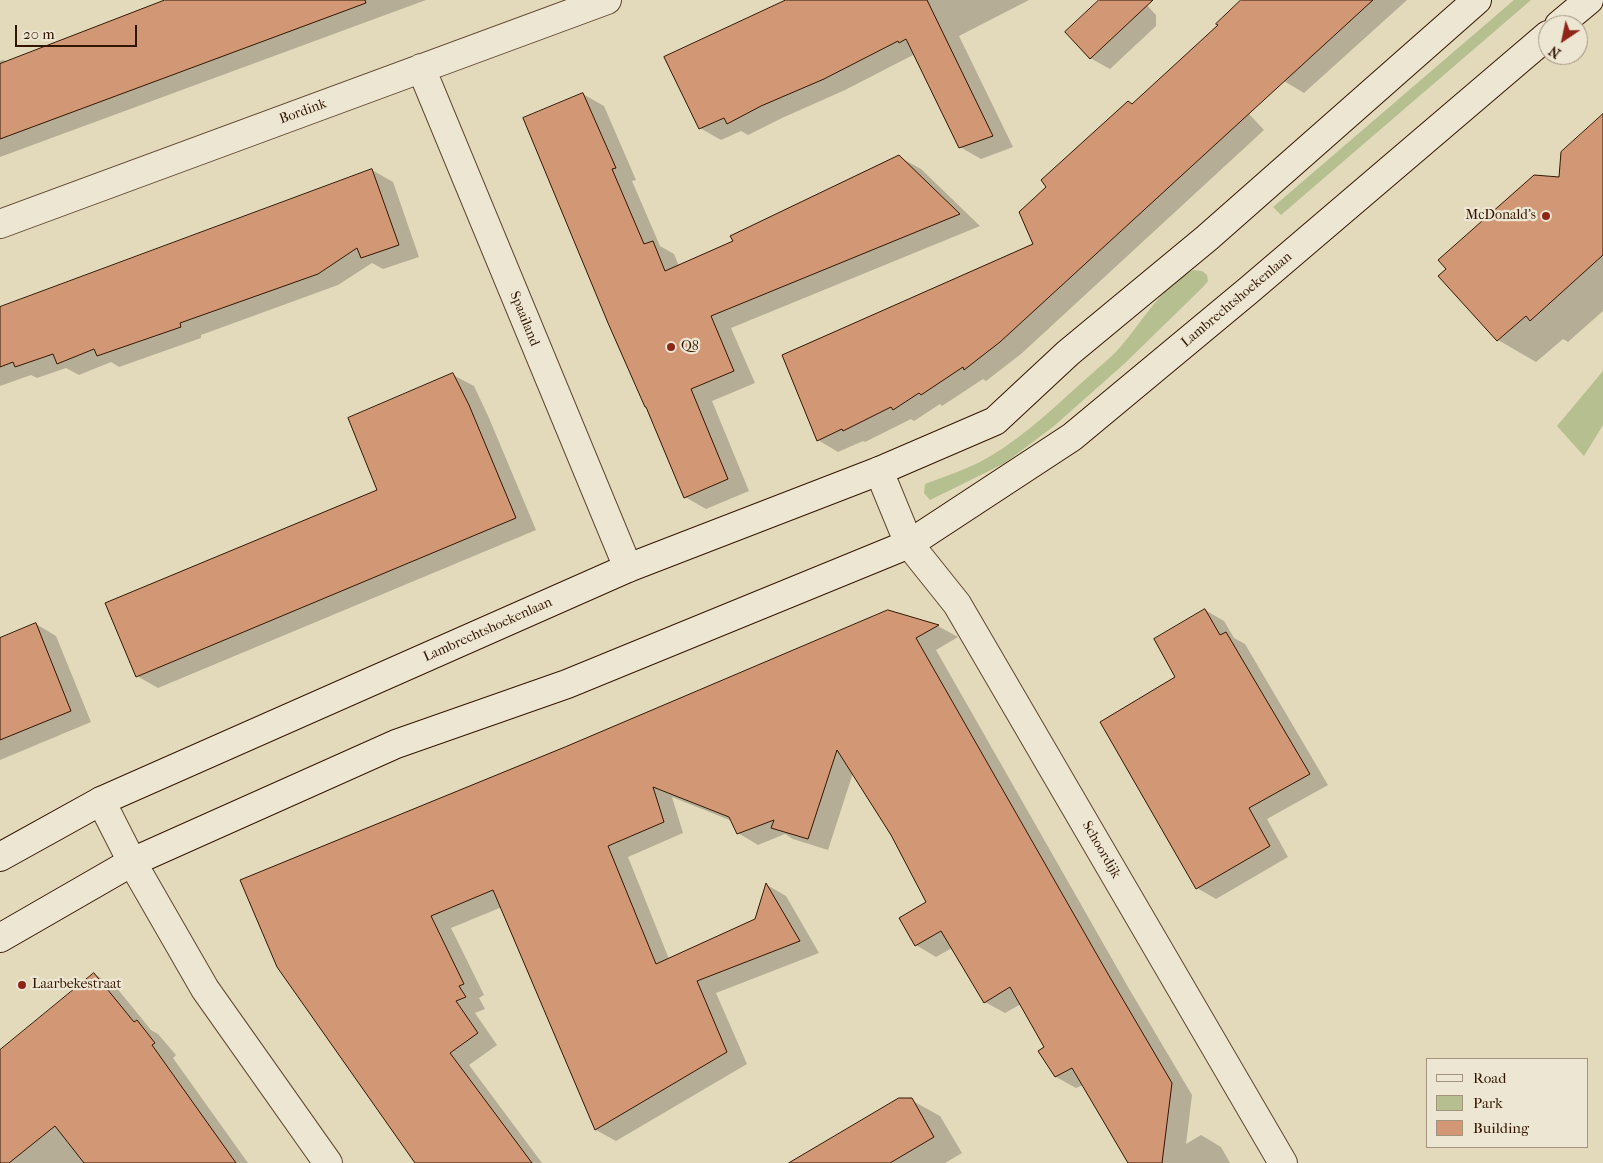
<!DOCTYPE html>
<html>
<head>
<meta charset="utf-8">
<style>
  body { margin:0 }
  #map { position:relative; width:1603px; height:1163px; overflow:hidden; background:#e3d9bb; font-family:"IM FELL French Canon",serif }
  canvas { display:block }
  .legend { position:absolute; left:1426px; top:1058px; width:162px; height:90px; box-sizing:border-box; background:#ede6d3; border:1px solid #a3937f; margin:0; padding:6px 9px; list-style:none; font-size:15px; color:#331601 }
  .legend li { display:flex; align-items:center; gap:10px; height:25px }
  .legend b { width:25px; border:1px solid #a3937f }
  .north { position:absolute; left:1538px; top:15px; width:50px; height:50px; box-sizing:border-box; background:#ede6d3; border:1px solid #a3937f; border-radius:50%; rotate:214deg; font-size:14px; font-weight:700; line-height:20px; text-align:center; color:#331601 }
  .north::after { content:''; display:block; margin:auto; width:18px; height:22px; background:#8f2418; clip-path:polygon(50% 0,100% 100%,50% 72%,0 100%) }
  .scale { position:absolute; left:15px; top:25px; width:122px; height:22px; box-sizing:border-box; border:2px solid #331601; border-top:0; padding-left:6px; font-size:15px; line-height:18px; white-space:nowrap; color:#331601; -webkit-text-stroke:4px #ede6d3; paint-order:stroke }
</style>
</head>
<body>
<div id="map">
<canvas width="1603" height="1163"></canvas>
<ul class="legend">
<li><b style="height:6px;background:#ede6d3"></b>Road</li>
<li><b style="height:14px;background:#b5bf90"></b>Park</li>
<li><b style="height:14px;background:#d29876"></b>Building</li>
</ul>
<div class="north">N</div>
<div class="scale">20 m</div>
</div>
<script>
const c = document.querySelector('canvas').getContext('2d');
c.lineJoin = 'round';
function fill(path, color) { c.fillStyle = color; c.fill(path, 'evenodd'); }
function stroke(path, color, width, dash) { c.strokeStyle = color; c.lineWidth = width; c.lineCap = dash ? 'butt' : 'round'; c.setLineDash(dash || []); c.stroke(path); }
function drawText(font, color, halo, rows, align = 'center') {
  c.font = font + ' "IM FELL French Canon",serif'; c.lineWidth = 4.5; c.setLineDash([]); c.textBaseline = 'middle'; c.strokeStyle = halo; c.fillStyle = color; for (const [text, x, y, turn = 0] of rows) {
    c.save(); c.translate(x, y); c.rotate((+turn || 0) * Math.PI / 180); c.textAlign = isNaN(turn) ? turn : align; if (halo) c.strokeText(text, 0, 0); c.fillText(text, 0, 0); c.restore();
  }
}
fill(new Path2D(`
  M1514 0H1531L1281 215 1273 207Z
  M1193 270 1202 271 1207 275 1208 281 1203 287 1124 364 1054 426 1005 463 930 500 924 493 925 484C943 477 961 471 978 463 1015 444 1047 414 1078 386 1090 375 1103 364 1115 353 1142 324 1157 290 1193 270Z
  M1603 371V425L1584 456 1557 426Z`), '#b5bf90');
fill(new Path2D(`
  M169 0H426L0 157V61L3 60 8 62Z
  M787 0H1029L959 36 1013 147 981 159 960 147 915 54 845 90 782 118 748 135 741 131 721 140 700 128Z
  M1101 0H1142L1156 15V26L1110 69 1090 58Z
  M1243 0H1407L1304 93 1284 81Z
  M1206 68 1264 130 1021 354 986 381 983 379 942 406 940 404 914 421 911 419 865 442 863 441 838 452 818 440 1035 244 1133 105Z
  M583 94 604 106 636 180 632 181 660 246 674 254 679 266 735 242 899 157 921 169 980 226 731 328 755 383 712 401 749 491 706 509 685 497Z
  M1603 125V311L1568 342 1563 339 1536 362 1498 340 1440 276 1560 179Z
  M372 170 393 182 419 257 383 269 372 263 338 285 201 335V338L119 367 111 362 79 375 66 368 37 378 31 375 0 386V309Z
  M453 375 474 386 489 418 536 530 158 688 137 676 379 490Z
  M1205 610 1224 621 1234 638 1245 644 1328 785 1267 819 1288 857 1216 899 1197 888 1177 678Z
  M888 612 938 626 958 637 936 650 1128 987 1192 1095 1186 1144 1201 1135 1221 1147 1230 1163H1129L1083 1085 1076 1088 1056 1077 1046 1048 1021 1004 1005 1013 985 1002 952 948 936 957 916 945 927 902 892 835 853 773 828 850 793 839 785 834 758 845 738 833 732 821 672 797 683 833 628 857 669 959 756 920 767 885 786 896 819 953 716 993 747 1064 616 1141 596 1130 502 907 451 928 484 995 479 998 485 1009 475 1013 497 1045 469 1065 542 1163H418L278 967 566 748Z
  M36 624 56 636 91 722 0 760V639Z
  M94 974 116 987 151 1030 158 1034 176 1055 173 1058 248 1163H0V1051Z
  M911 1100 940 1116 962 1153 945 1163H793Z`), '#0003');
const building = new Path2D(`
  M165 0H365L366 3 0 139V64Z
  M786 0H927L993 136 959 148 906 39 899 43 898 41 824 79 761 106 727 124 724 118 699 129 664 57Z
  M1099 0H1153L1090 59 1065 32Z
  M1241 0H1373L1000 342 964 370 963 367 921 395 919 393 893 410 891 407 843 431 842 429 817 441 782 355 1033 244 1019 212 1046 187 1041 180 1128 101 1132 104 1218 25 1216 24Z
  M583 93 616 168 612 169 644 244 653 241 665 271 733 241 730 236 899 155 960 214 711 316 734 371 691 389 728 479 684 498 646 407H645L608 323 523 118Z
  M1603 114V255L1530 321 1526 316 1497 341 1438 276 1446 269 1438 260 1534 175 1559 177 1561 152Z
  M372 169 399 245 361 258 357 248 318 274 180 323 181 327 97 356 94 349 57 364 53 354 15 367 13 362 0 367V307Z
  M453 373 469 405 516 518 136 677 105 603 377 490 348 418Z
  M1205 609 1220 635 1226 632 1310 774 1249 808 1270 846 1196 889 1100 722 1175 677 1154 639Z
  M888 610 939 625 916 638 1108 974 1172 1083 1162 1163H1128L1072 1068 1055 1077 1038 1051 1044 1047 1010 987 984 1003 941 931 915 946 899 918 926 902 891 835 837 750 808 839 771 828 774 820 737 834 729 817 653 787 664 822 608 846 656 964 755 919 766 883 800 941 697 981 727 1052 595 1130 493 890 431 916 464 984 459 986 466 997 456 1001 478 1033 450 1053 532 1163H415L277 967 240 880 565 747Z
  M36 623 71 711 0 740V638Z
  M94 973 134 1022 137 1020 155 1043 152 1045 236 1163H84L55 1126 9 1163H0V1050Z
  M899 1098H912L934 1137 890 1163H789Z`);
fill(building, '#d29876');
stroke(building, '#331601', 1);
const street = new Path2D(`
  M421 68 628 568
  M0 224 607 0
  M879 471 909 544 957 604 1283 1163
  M101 801 132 862 205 989 328 1163`);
const secondary = new Path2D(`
  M1559 25 1589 0
  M0 857 101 801 628 568 879 471 995 421 1068 353 1207 238 1477 0
  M0 938 132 862 396 744 567 684 909 544 1072 437 1249 290 1548 35`);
stroke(street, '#5f4730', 30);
stroke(secondary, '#331601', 30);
stroke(street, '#ede6d3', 28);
stroke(secondary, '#ede6d3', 28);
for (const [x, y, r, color] of [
  [1546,216,5,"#8f2418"],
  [671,347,5,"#8f2418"],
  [22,985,5,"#8f2418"]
]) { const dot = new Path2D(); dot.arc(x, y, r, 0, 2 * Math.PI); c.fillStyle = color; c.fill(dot); stroke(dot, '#ede6d3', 2); }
drawText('14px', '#331601', '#ede6d3', [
  ["Bordink",303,112,-20],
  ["Lambrechtshoekenlaan",1237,300,-40],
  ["Spaailand",524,319,68],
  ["Lambrechtshoekenlaan",488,630,-24],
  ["Schoordijk",1101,850,60]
]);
drawText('14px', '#331601', '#ede6d3', [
  ["McDonald's",1536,216,"right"],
  ["Q8",681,347],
  ["Laarbekestraat",32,985]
], 'left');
</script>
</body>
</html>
